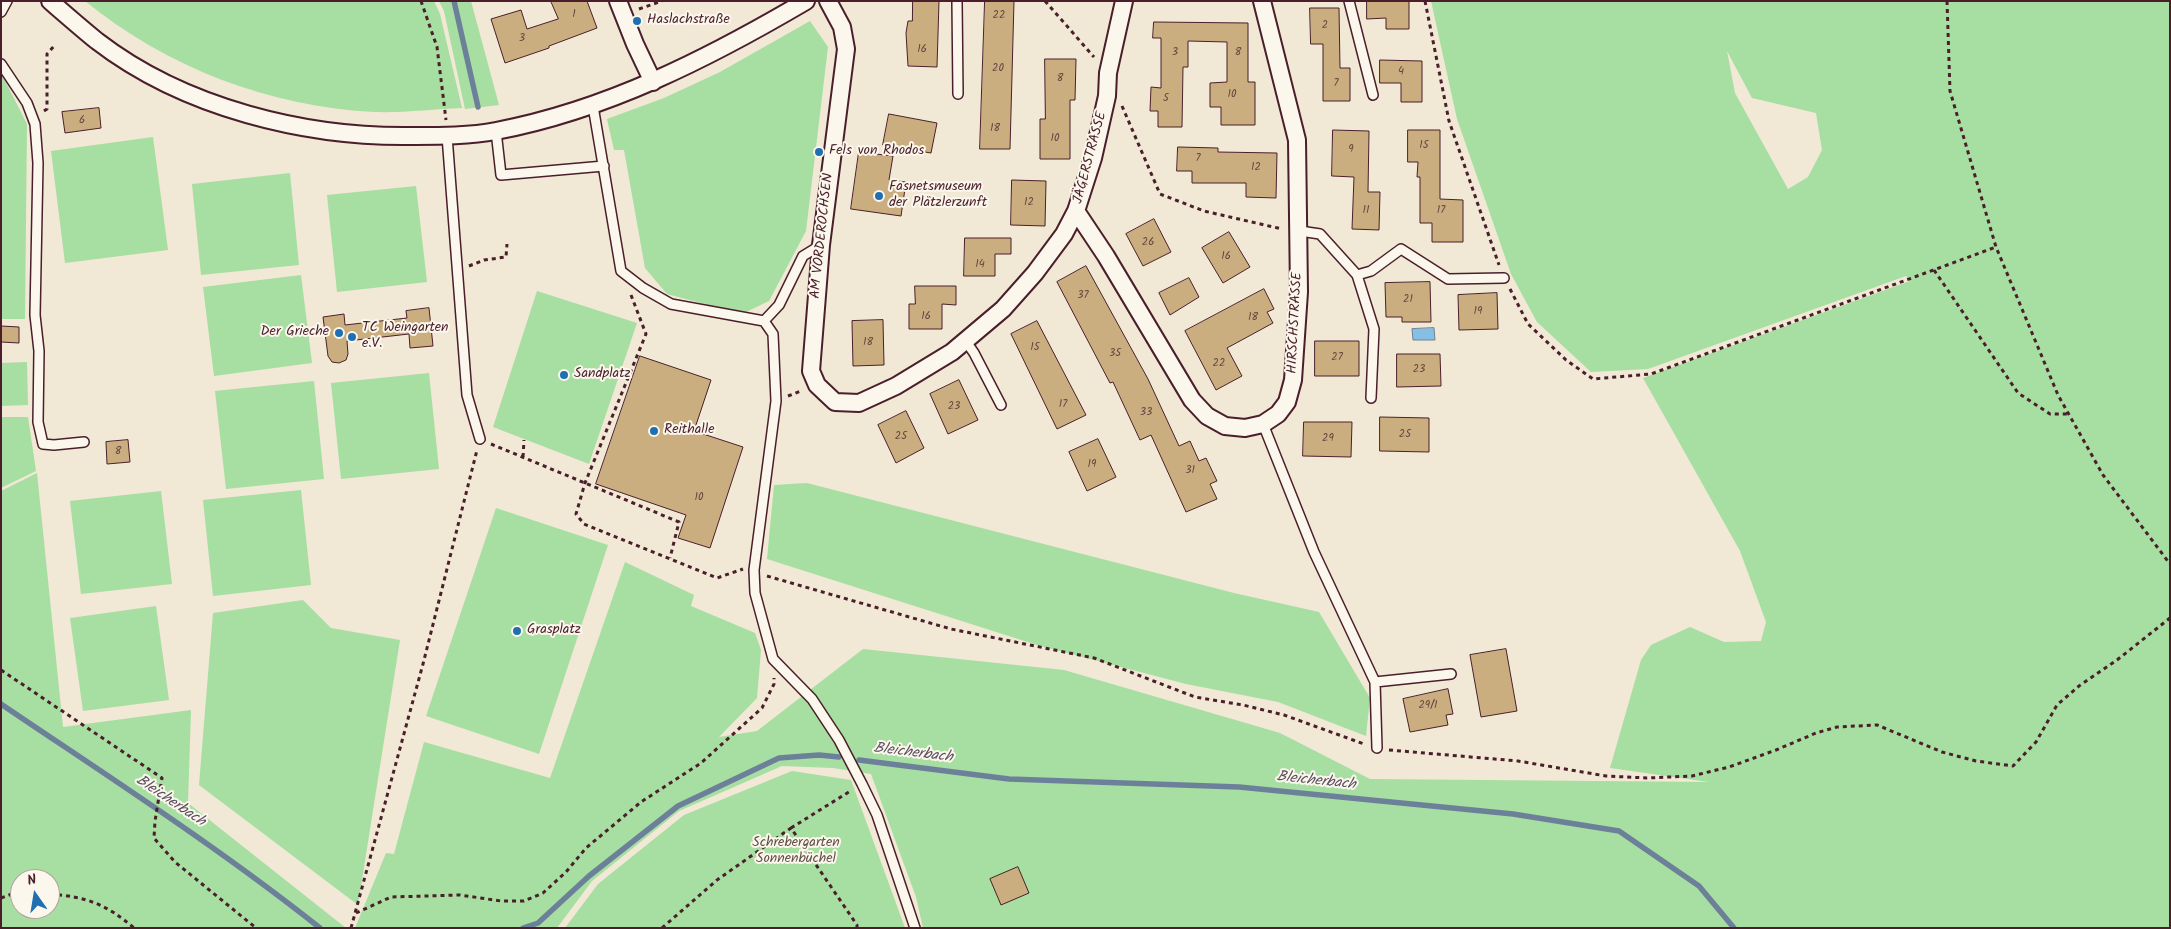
<!DOCTYPE html>
<html>
<head>
<meta charset="utf-8">
<style>
  body { margin:0 }
  #map { position:relative; width:2171px; height:929px; overflow:hidden; background:#f1e8d6; font-family:Kalam,sans-serif }
  canvas { display:block }
  .frame { position:absolute; inset:0; border:2px solid #4a1f2b; pointer-events:none }
  .north { position:absolute; left:10px; top:869px; width:50px; height:50px; box-sizing:border-box; background:#fbf7ec; border:1px solid #b4a19f; border-radius:50%; rotate:347deg; font-size:14px; font-weight:700; line-height:20px; text-align:center; color:#4a1f2b }
  .north::after { content:''; display:block; margin:auto; width:18px; height:22px; background:#1f6fb2; clip-path:polygon(50% 0,100% 100%,50% 72%,0 100%) }
</style>
</head>
<body>
<div id="map">
<canvas width="2171" height="929"></canvas>
<div class="frame"></div>
<div class="north">N</div>
</div>
<script>
const c = document.querySelector('canvas').getContext('2d');
c.lineJoin = 'round';
function fill(path, color) { c.fillStyle = color; c.fill(path, 'evenodd'); }
function stroke(path, color, width, dash) { c.strokeStyle = color; c.lineWidth = width; c.lineCap = dash ? 'butt' : 'round'; c.setLineDash(dash || []); c.stroke(path); }
function drawText(font, color, halo, rows, align = 'center') {
  c.font = font + ' Kalam,sans-serif'; c.lineWidth = 4; c.setLineDash([]); c.textBaseline = 'middle'; c.strokeStyle = halo; c.fillStyle = color; for (const [text, x, y, turn = 0] of rows) {
    c.save(); c.translate(x, y); c.rotate((+turn || 0) * Math.PI / 180); c.textAlign = isNaN(turn) ? turn : align; if (halo) c.strokeText(text, 0, 0); c.fillText(text, 0, 0); c.restore();
  }
}
fill(new Path2D(`
  M85 1H434L440 14 462 108C433 109 403 113 375 112 269 107 166 67 85 1Z
  M439 1H471L499 105 465 109 444 11Z
  M1431 1H2170V928H923L916 897 871 774 833 768 782 766 679 811 592 881 557 928H355L386 853 394 854 424 742 550 778 625 562 694 595 691 606 755 633 761 650 757 698 719 737 757 731 863 649 1064 670 1280 733 1370 779 1709 782 1610 768 1641 660 1651 645 1690 627 1724 642 1761 641 1766 622 1740 551 1643 378 1910 281 1906 276 1648 369 1591 372 1537 322 1511 274 1457 119ZM1727 51 1752 98 1816 113 1822 150 1808 177 1788 189 1735 93Z
  M810 21 828 47 806 231 769 301 742 314 667 294 645 268 624 150H614L607 119 664 98 720 72Z
  M1 73 27 124 25 319H1Z
  M153 137 168 250 65 263 51 151Z
  M290 173 299 265 201 275 192 184Z
  M416 186 427 282 337 292 327 195Z
  M301 275 312 363 214 376 203 287Z
  M537 291 637 323 589 464 493 427Z
  M27 362 28 405 1 406V363Z
  M429 373 439 469 341 479 331 383Z
  M314 381 324 479 226 489 215 391Z
  M1 417H28L36 471 1 488Z
  M37 473 63 727 191 710 188 803 346 928H1V491ZM20 879H50V909H20Z
  M807 483 1234 593 1319 612 1370 698 1366 736 1278 702 1186 684 1037 645 767 559 774 485Z
  M301 490 311 585 213 596 203 500Z
  M161 491 172 584 81 594 70 501Z
  M496 508 608 545 539 754 426 716Z
  M303 600 331 628 400 640 358 905 199 785 213 613Z
  M156 606 169 700 83 711 70 618Z
  M792 771 851 780 905 928H565L598 884 684 815Z`), '#a7dea1');
const water = new Path2D(`
  M1434 328 1435 340H1413L1412 329Z`);
fill(water, '#85c0e4');
stroke(water, '#6d809a', 1);
stroke(new Path2D(`
  M454 1 478 107
  M1 704C109 777 218 847 320 928
  M859 760 1009 779 1239 787 1513 814 1619 831 1699 886 1734 928
  M523 928 538 923 589 876 678 806 779 758 819 755 839 757`), '#6d809a', 5.5);
const building = new Path2D(`
  M551 1H587L597 28 549 46V48L505 63 491 19 521 10 527 29 558 19Z
  M913 1H939L937 67 908 66 906 33 908 21H912Z
  M985 1H1014L1010 149H980Z
  M1367 1H1409V29H1386V18L1367 19Z
  M1310 8H1339L1340 68H1350V101H1323V44H1311Z
  M1154 22 1248 23V82H1255V125H1221V107H1210V83L1227 82V42L1188 41V67H1183L1182 127H1158V111H1150L1151 87 1161 88V38H1153Z
  M1045 59H1076L1075 100H1070V159H1040V119H1045Z
  M1380 60 1422 61V102H1401V83H1380Z
  M99 108 101 128 65 133 62 112Z
  M889 114 937 123 931 153 883 145Z
  M1333 130 1369 131 1368 192H1380L1379 230 1352 229 1354 177 1332 176Z
  M1408 130H1440V199L1463 200V242H1432V223H1420V177H1417L1418 162H1408Z
  M1178 147 1218 148V152L1277 153 1276 198 1246 197V183H1192V171H1177Z
  M859 152 893 156 889 180 906 182 901 216 851 209Z
  M1012 180 1046 181 1045 226 1011 225Z
  M1154 219 1171 252 1143 266 1126 234Z
  M1229 232 1250 267 1223 283 1202 248Z
  M965 238H1011V254H995V276H964Z
  M1086 266 1148 379 1179 446 1190 441 1199 461 1206 458 1217 481 1210 484 1217 499 1186 512 1151 435 1140 440 1113 382 1110 383 1057 282Z
  M1189 278 1199 297 1170 315 1159 293Z
  M1430 282 1431 322H1402V317H1386L1385 283Z
  M915 286H956V305L942 304V329H909V304H915Z
  M1264 289 1274 309 1267 312 1273 323 1227 348 1242 376 1216 390 1185 331Z
  M1497 293 1498 329 1459 330 1458 295Z
  M429 308 433 346 410 348 409 334 347 341 348 354 346 360 339 363 332 362 328 356 323 317 344 314 345 325 407 318 406 311Z
  M883 320 884 365 853 366 852 321Z
  M1037 321 1086 415 1057 429 1011 334Z
  M1 326 19 327V343L1 342Z
  M1315 341H1359V376H1315Z
  M1397 354H1440L1441 386 1397 387Z
  M640 356 711 380 694 431 743 447 710 548 678 538 686 515 596 484Z
  M959 380 978 420 948 434 930 394Z
  M906 411 924 448 896 463 878 425Z
  M1380 417 1429 418V452L1380 451Z
  M1304 422H1352L1351 457 1303 456Z
  M1098 439 1116 477 1087 491 1069 452Z
  M128 440 130 462 107 464 106 442Z
  M1506 649 1517 711 1481 717 1470 655Z
  M1448 689 1453 714 1446 715 1448 725 1410 732 1403 699Z
  M1018 867 1029 893 1001 905 990 879Z`);
fill(building, '#caae7f');
stroke(building, '#4a1f2b', 1);
const service = new Path2D(`
  M957 1 958 94
  M1349 1 1373 95
  M1 12 7 1
  M1 64 27 103 35 124 38 163 35 315 39 351 38 422 43 444 54 445 84 442
  M593 106 621 271 643 288 671 304 764 321 779 305 803 256 821 245
  M496 131 501 175 604 166
  M447 136 467 395 480 439
  M1300 231 1320 234 1357 275 1374 329 1371 398
  M1357 275 1371 271 1401 249 1448 279 1504 278
  M764 321 773 334 776 401 754 570 755 593 773 659 812 699 839 740 862 784 877 815 915 928
  M965 340 974 353 1001 405
  M1263 424 1314 552 1375 682 1377 748
  M1375 682 1451 674`);
const minor = new Path2D(`
  M50 1C65 14 81 28 97 41 184 108 306 138 414 136 441 136 470 136 496 131 607 110 709 58 806 1
  M618 1 635 44 653 82
  M828 1 842 27 846 49 821 245 811 371 817 385 835 402 859 403 896 386 952 352 1003 309 1035 273 1064 234 1076 211 1093 158 1107 96 1108 73 1124 1
  M1076 211 1106 256 1192 400 1207 416 1225 426 1245 428 1263 424 1278 414 1287 402 1293 380 1299 292 1297 140 1262 1`);
stroke(service, '#4a1f2b', 12);
stroke(minor, '#4a1f2b', 20);
stroke(new Path2D(`
  M421 1 437 47 446 120
  M1045 1 1094 57
  M1425 1 1449 121 1499 265
  M1947 1 1950 91 1996 247 2058 395 2103 475 2170 564
  M639 9 662 1
  M1122 106 1160 194 1204 211 1282 229
  M44 111 47 109V54L54 46
  M469 266 484 260 506 257 507 244
  M1934 270 2018 393 2050 414H2068
  M1510 289 1528 324 1566 360 1593 379 1651 374 1996 247
  M631 295 646 334 585 483 576 514 584 524 717 578 743 569
  M788 396 801 391
  M491 444 679 522 670 558
  M523 457 524 440
  M767 576 951 629 1094 658 1195 697 1243 705 1284 715 1364 744
  M1 670 162 778 155 821 154 838 175 862 256 928
  M1389 750 1518 761 1606 776 1647 778 1692 776 1729 767 1776 750 1816 733 1837 727 1877 725 1942 752 1976 761 2013 766 2036 742 2057 705 2079 686 2117 660 2170 618
  M791 828 852 790
  M50 894C87 897 106 904 134 928
  M1 898 20 891
  M356 913 391 897 460 895 501 901H524L543 893 566 872 586 848 641 802 701 763 762 708 774 684V678
  M351 928 423 664 477 450
  M662 928 717 880 791 828 857 925V928`), '#4a1f2b', 3, [4, 4]);
stroke(service, '#fbf7ec', 9);
stroke(minor, '#fbf7ec', 16);
for (const [x, y, r, color] of [
  [637,21,5,"#1f6fb2"],
  [819,152,5,"#1f6fb2"],
  [879,196,5,"#1f6fb2"],
  [339,333,5,"#1f6fb2"],
  [352,337,5,"#1f6fb2"],
  [564,375,5,"#1f6fb2"],
  [654,431,5,"#1f6fb2"],
  [517,631,5,"#1f6fb2"]
]) { const dot = new Path2D(); dot.arc(x, y, r, 0, 2 * Math.PI); c.fillStyle = color; c.fill(dot); stroke(dot, '#fbf7ec', 2); }
drawText('11px', '#6a4340', null, [
  ["1",574,15],
  ["22",999,16],
  ["2",1325,26],
  ["3",522,39],
  ["16",922,50],
  ["3",1175,53],
  ["8",1238,53],
  ["20",998,69],
  ["4",1401,72],
  ["8",1060,79],
  ["7",1336,84],
  ["10",1232,95],
  ["5",1166,99],
  ["6",82,121],
  ["18",995,129],
  ["10",1055,139],
  ["15",1424,146],
  ["9",1351,150],
  ["7",1198,159],
  ["12",1256,168],
  ["12",1029,203],
  ["11",1366,211],
  ["17",1441,211],
  ["26",1148,243],
  ["16",1226,257],
  ["14",980,265],
  ["37",1083,296],
  ["21",1408,300],
  ["19",1478,312],
  ["16",926,317],
  ["18",1253,318],
  ["18",868,343],
  ["15",1035,348],
  ["35",1115,354],
  ["27",1337,358],
  ["22",1219,364],
  ["23",1419,370],
  ["17",1063,405],
  ["23",954,407],
  ["33",1146,413],
  ["25",1405,435],
  ["25",901,437],
  ["29",1328,439],
  ["8",118,452],
  ["19",1092,465],
  ["31",1190,471],
  ["10",699,498],
  ["29/1",1428,706]
]);
drawText('14px', '#4a1f2b', '#fbf7ec', [
  ["Haslachstraße",647,21],
  ["Fels von Rhodos",829,152],
  ["Fasnetsmuseum",889,188],
  ["der Plätzlerzunft",889,204],
  ["TC Weingarten",362,329],
  ["e.V.",362,345],
  ["Der Grieche",329,333,"right"],
  ["Sandplatz",574,375],
  ["Reithalle",664,431],
  ["Grasplatz",527,631]
], 'left');
drawText('14px', '#4a1f2b', '#fbf7ec', [
  ["JÄGERSTRASSE",1091,158,-75],
  ["AM VORDEROCHSEN",823,236,-84],
  ["HIRSCHSTRASSE",1296,323,-87]
]);
drawText('14px', '#614f48', '#fbf7ec', [
  ["Schrebergarten",796,844],
  ["Sonnenbüchel",796,860]
]);
drawText('italic 15px', '#5c4f62', '#fbf7ec', [
  ["Bleicherbach",913,754,7],
  ["Bleicherbach",1316,782,6],
  ["Bleicherbach",170,802,34]
]);
</script>
</body>
</html>
